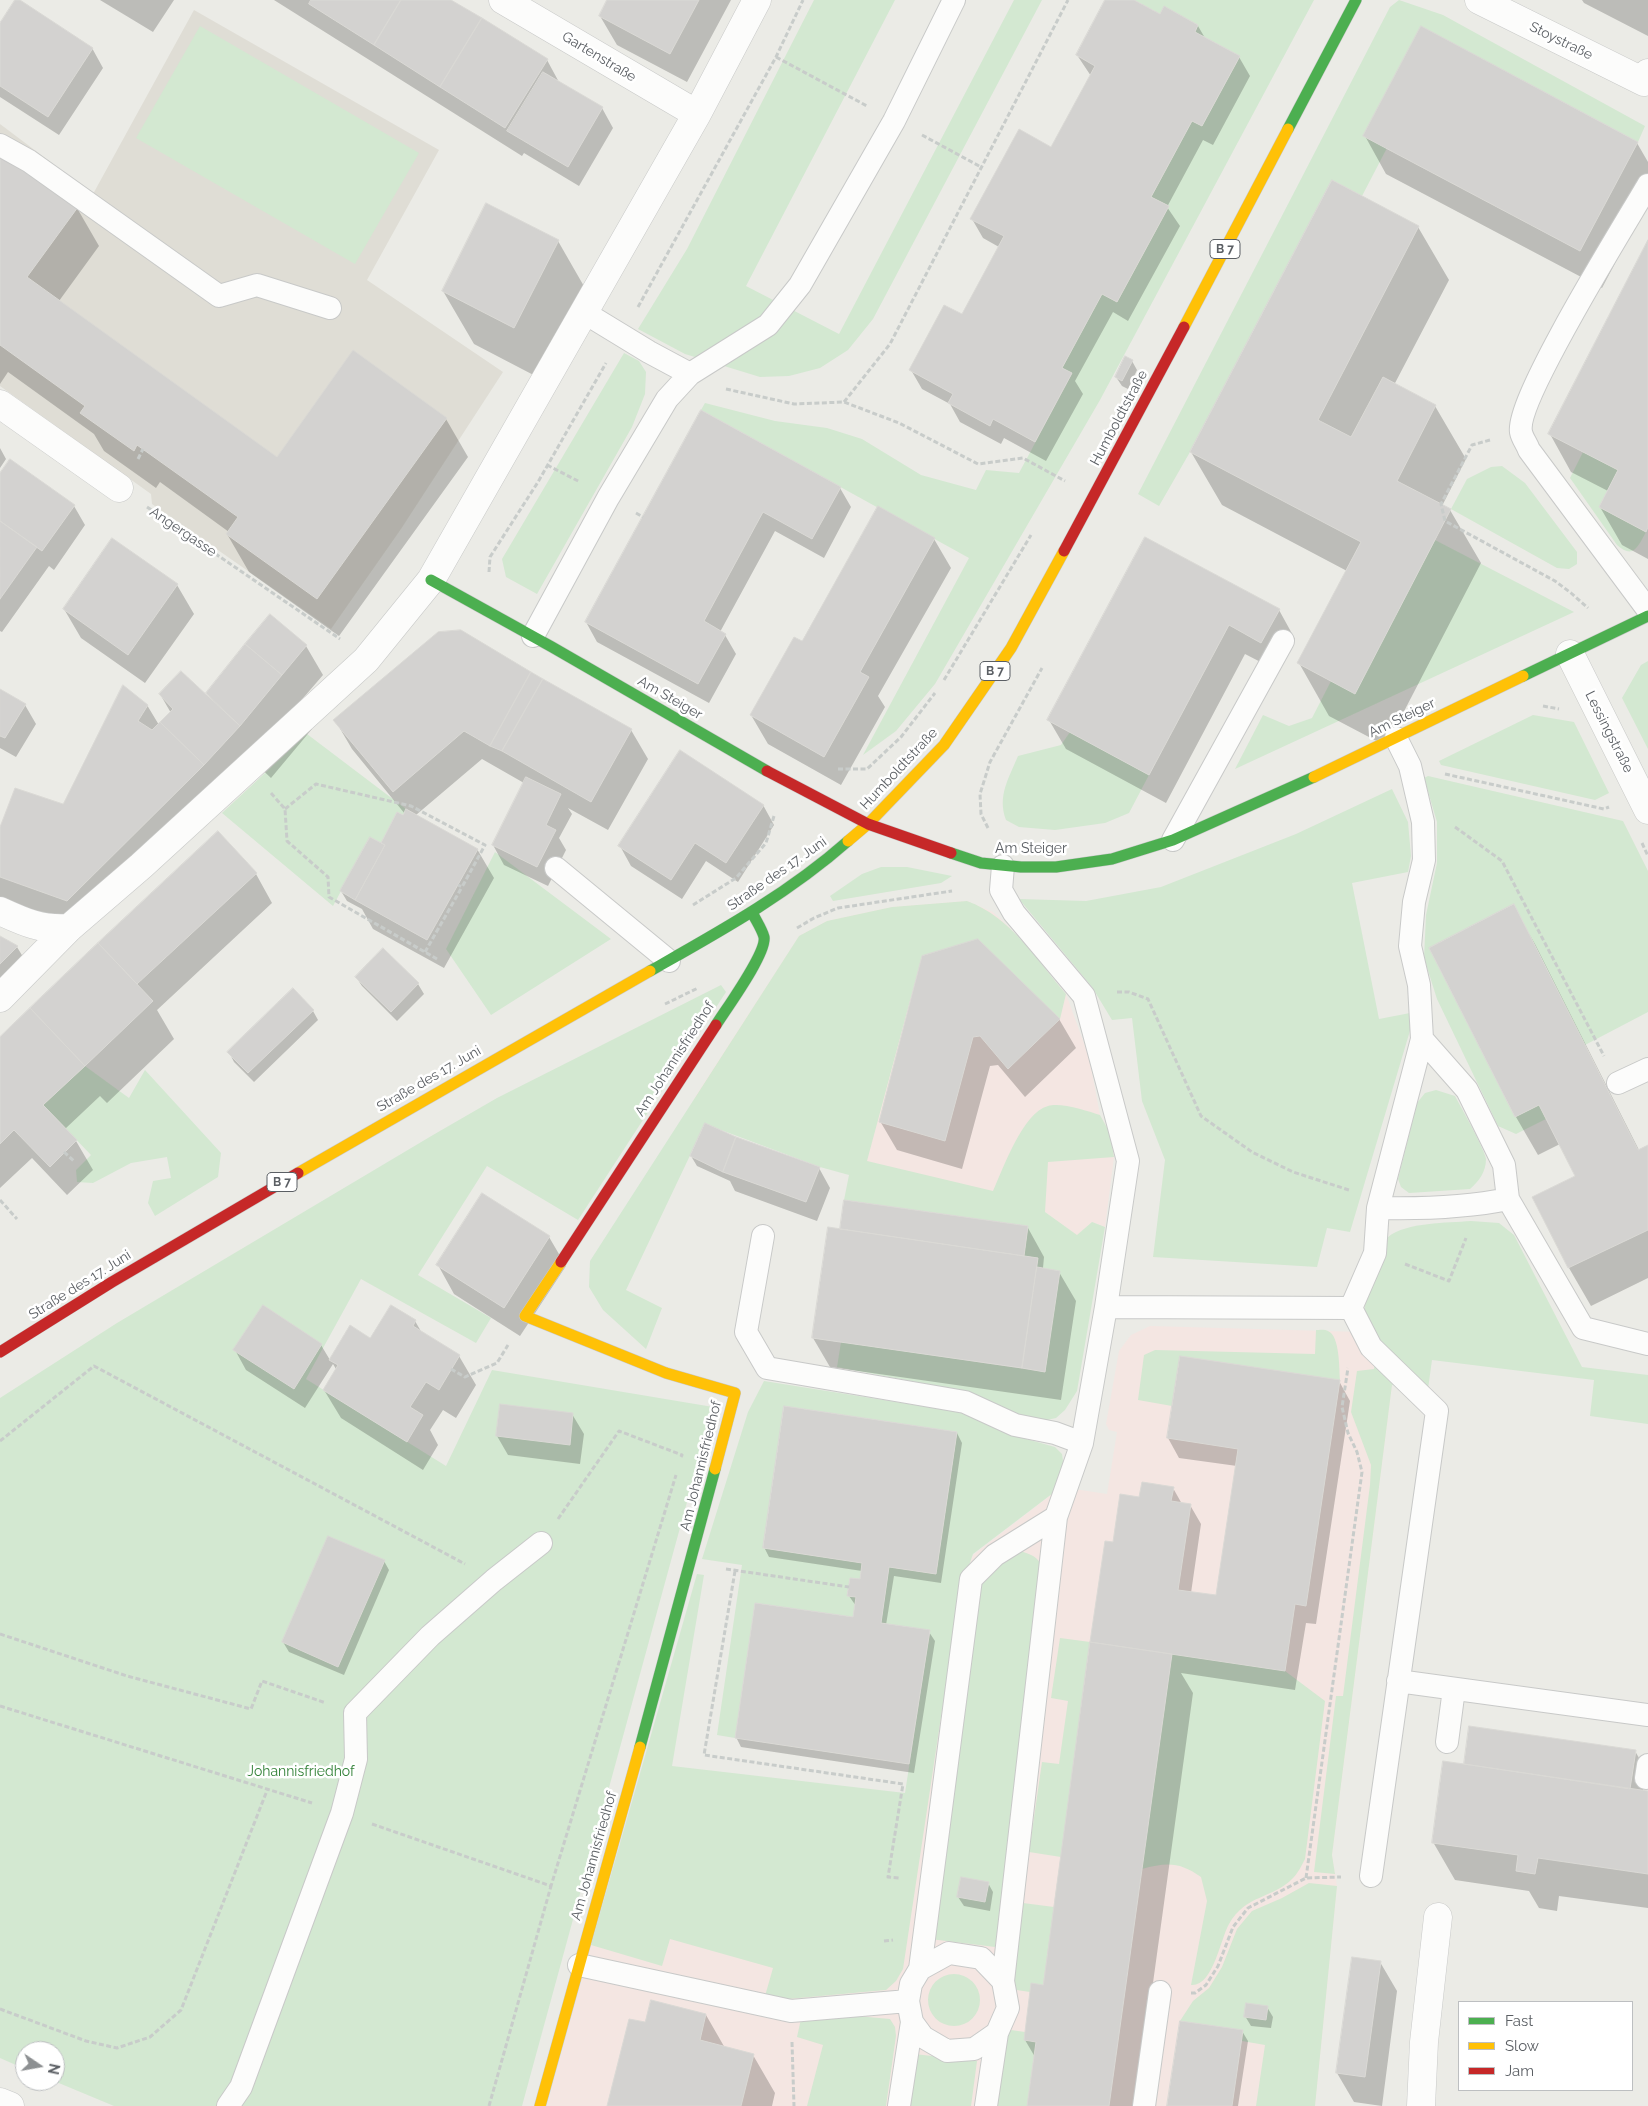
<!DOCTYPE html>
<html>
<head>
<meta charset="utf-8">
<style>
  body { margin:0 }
  #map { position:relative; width:1648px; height:2106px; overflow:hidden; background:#ebebe6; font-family:Raleway,sans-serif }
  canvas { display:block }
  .legend { position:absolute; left:1458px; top:2001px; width:175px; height:90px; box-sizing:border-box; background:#fff; border:1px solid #bdbfc1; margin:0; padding:6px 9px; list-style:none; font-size:15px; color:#5b5f64 }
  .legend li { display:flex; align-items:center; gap:10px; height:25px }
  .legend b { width:25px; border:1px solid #bdbfc1 }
  .north { position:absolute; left:15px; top:2041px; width:50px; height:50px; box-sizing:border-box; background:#fff; border:1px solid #bdbfc1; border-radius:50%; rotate:102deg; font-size:14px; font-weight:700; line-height:20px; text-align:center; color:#5b5f64 }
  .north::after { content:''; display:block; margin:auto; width:18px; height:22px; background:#8d9092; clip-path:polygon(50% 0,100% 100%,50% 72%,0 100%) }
</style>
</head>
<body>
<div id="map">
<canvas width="1648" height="2106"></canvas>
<ul class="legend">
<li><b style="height:6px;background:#4caf50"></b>Fast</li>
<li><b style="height:6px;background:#ffc107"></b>Slow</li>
<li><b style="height:6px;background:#c62828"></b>Jam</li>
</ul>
<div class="north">N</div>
</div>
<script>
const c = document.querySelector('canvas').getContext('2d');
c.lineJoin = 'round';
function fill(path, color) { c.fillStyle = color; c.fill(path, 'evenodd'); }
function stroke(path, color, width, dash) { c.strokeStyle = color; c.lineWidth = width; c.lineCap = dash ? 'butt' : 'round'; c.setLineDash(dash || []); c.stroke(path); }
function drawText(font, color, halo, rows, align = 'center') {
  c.font = font + ' Raleway,sans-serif'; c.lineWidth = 5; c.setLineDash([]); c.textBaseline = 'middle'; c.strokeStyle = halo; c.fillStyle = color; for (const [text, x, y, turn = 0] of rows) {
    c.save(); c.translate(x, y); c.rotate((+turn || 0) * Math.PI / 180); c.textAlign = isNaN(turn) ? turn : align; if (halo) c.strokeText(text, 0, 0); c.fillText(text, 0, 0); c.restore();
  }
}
fill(new Path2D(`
  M194 10 439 150 367 280 503 372 401 529 331 629 152 504 151 494 0 386V124L93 194Z`), '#dfddd5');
fill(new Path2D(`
  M967 901 993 912 1009 927 1066 994 1089 1057 1100 1115 1110 1133 1114 1157 1105 1227 1092 1222 1077 1236 1045 1212 867 1162 695 1097 799 936 827 921 892 907Z
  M1150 1326 1361 1332 1392 1385 1332 1855 1337 1886 1315 2106H547L591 1945 911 1908 960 1591 973 1555 1061 1487 1107 1494 1117 1432 1109 1430 1106 1424 1119 1351 1131 1335Z`), '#f4e6e2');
fill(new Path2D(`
  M814 0H895L746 286 839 334 1014 0H1042L873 319 848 350 820 368 789 376 760 377 685 354 638 329 687 249Z
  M1134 0H1314L1100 400 935 684 896 731 863 755 969 558 701 410 705 403 775 421 827 428 862 439 921 475 976 490 986 470 1019 473 1072 374 1062 368 1102 294 1117 302 1169 206 1151 197 1192 121 1202 126 1240 56 1195 32 1198 25 1164 7 1160 14Z
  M1399 0 1443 15 1645 126 1638 142 1421 27 1387 148 1362 196 1332 180 1190 452 1159 506 1138 494 1390 7Z
  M200 26 419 153 355 264 136 138Z
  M624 353 639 361 646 372 645 394 632 427 537 594 506 577 502 559Z
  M1583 452 1618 470 1599 507 1646 532C1638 546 1634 560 1617 545L1570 478Z
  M1502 466 1525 483 1577 552V564L1569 569 1557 568 1451 509 1467 479 1491 467Z
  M1435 540 1574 612 1235 769 1263 715 1289 726 1312 718 1331 681 1355 693Z
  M1648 661V749L1622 698 1641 665Z
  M1533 715 1574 722 1609 793 1595 800 1441 765 1439 761Z
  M1070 732 1149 775 1129 813 1105 823 1055 830 1019 827 1006 820C997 796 1009 778 1018 756L1061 745Z
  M307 734 406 809 403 815 397 812 381 843 370 837 333 906 222 813Z
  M1428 776 1623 821 1648 871V1012L1585 1045 1514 904 1429 948 1515 1117 1539 1105 1546 1119 1516 1134 1498 1126 1437 999 1424 958 1426 915 1437 863V822L1424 778Z
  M1392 789 1408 822 1411 856 1408 872 1352 883 1379 1019 1410 1013 1412 1024 1350 1232 1327 1228 1317 1267 1153 1257 1165 1160 1142 1101 1132 1018 1112 1020 1092 987 1019 899 1086 901 1161 887 1296 834Z
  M495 852 611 939 491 1015 446 949Z
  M881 867H907L952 876 941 883 833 901 830 896 862 874Z
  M967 901C1011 917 1037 960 1066 994L1060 1019 978 940 922 956 867 1161 993 1191C1003 1169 1023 1112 1048 1106 1060 1102 1088 1111 1100 1115L1110 1133 1114 1157 1048 1162 1045 1212 1077 1235 1092 1222 1105 1227 1077 1391 1065 1410 1056 1418 1042 1421 1019 1415 969 1392 837 1367 841 1342 1045 1372 1059 1271 1037 1267 1038 1258 1024 1256 1028 1226 844 1200 849 1175 820 1167 705 1124 626 1290 662 1308 646 1349 603 1310 589 1287 590 1261 799 936 827 921 892 907Z
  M721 985 726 992 578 1220 487 1166 418 1275 491 1318 476 1343 361 1279 306 1379 446 1466 492 1370 713 1407 522 2106H114L54 2081 55 2051H25V2069L0 2058V1398L117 1323 433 1135 497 1098Z
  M85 1066 129 1098 145 1070 221 1153 218 1177 155 1216 148 1203 153 1181 171 1178 167 1157 131 1163 93 1183 77 1182 76 1170 91 1155 43 1105Z
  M1436 1090 1455 1096C1461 1107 1485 1150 1486 1159 1486 1172 1479 1181 1470 1189L1409 1193 1401 1187 1398 1179 1417 1103 1425 1093Z
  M1471 1221 1499 1223 1514 1235 1582 1367 1648 1375V1424L1590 1416 1594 1380 1432 1360 1428 1389 1392 1385 1332 1855 1335 1874 1314 1872 1336 1696H1343L1370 1485 1371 1465 1351 1412 1357 1371 1374 1369 1378 1346 1361 1332C1364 1312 1372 1248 1388 1237 1407 1222 1447 1223 1471 1221Z
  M1316 1330C1319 1330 1325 1329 1328 1331 1340 1336 1339 1368 1340 1380L1180 1356 1172 1406 1138 1400 1144 1355 1155 1350 1315 1354Z
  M764 1381 959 1412 1012 1435 1055 1447 1062 1454 1064 1468 1061 1487 973 1554 960 1591 903 1969 896 1981 886 1990 777 2000 765 1996 773 1968 670 1939 662 1966 591 1945 697 1574 704 1575 672 1766 905 1793 930 1631 881 1623 889 1567 936 1574 957 1432 784 1406 763 1548 862 1563 860 1579 850 1578 847 1596 856 1597 853 1617 755 1603 735 1738 717 1735 742 1565 702 1559 748 1412Z
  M1015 1550C1040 1555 1043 1562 1046 1587L995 1947 930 1939 981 1587 989 1568Z
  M1060 1638 1090 1642 1061 1857 1029 1852 1042 1762 1059 1764 1068 1701 1051 1698Z
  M1172 1654 1285 1671 1325 1701 1305 1859C1302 1865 1298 1873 1293 1878 1273 1899 1246 1894 1229 1924 1220 1940 1213 1987 1191 1985L1207 1901 1201 1877C1180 1862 1167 1862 1142 1869Z
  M1309 1883 1337 1886 1315 2106H1256L1265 2045 1242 2041 1243 2030 1180 2021 1193 2001 1209 1988 1222 1967 1237 1929 1252 1911 1282 1898Z
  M1023 1903 1054 1907 1043 1985 1030 1992 1010 1989Z
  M928 2000a26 26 0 1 1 52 0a26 26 0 1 1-52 0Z
  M857 2016 890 2019 895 2027 896 2036 886 2106H807L823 2045 797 2037 801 2019Z
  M1004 2029 1025 2032 1024 2040 1036 2042 1027 2106H994Z
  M914 2054 977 2061 971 2106H907Z`), '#d3e8d1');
fill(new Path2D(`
  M16 0 92 48 103 68 59 135 0 97V25Z
  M100 0H174L153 32Z
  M274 0H447L547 60 560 84 602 108 613 128 579 186 524 153 522 156Z
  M608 0H731L687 82 617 45 600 16Z
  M1107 0H1131L1160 16 1198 26 1205 38 1239 57 1250 76 1213 145 1203 140 1167 207 1180 226 1128 321 1113 312 1075 381 1083 394 1046 461 1004 438 1001 444 960 422 950 404 922 389 911 370 962 316 999 247 983 238 972 219 1052 149 1091 76 1077 55Z
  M1582 0H1648V36L1584 3Z
  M1365 136 1637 143 1648 162V201L1602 288 1386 174Z
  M0 161 77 208 99 246 59 301 277 459 446 419 468 457 339 636 249 572 227 534 229 532 160 482 156 488 104 451 94 434 8 372 0 384Z
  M1418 227 1449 280 1394 385 1435 406 1466 459 1442 506 1450 510 1481 563 1386 746 1329 716 1299 663 1347 571 1222 505 1191 452Z
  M558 241 589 295 545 381 474 344 443 291Z
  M1648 243V559L1622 545 1600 507 1608 491 1571 472 1550 434Z
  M1132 361 1137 370 1128 389 1122 386 1116 377Z
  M702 412 840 488 851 507 824 558 775 531 720 632 725 635 736 654 709 703 597 642 586 622Z
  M0 448 6 459 0 468Z
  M0 476 74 506 85 525 54 570 49 566 2 632 0 631Z
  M934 539 951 568 878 696 885 707 841 785 768 744 751 715 802 643Z
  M1146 539 1279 610 1295 639 1278 671 1245 654 1166 803 1066 749 1049 720Z
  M177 585 194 614 145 683 81 638 64 609Z
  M306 646 323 675 298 704 312 729 271 778 252 760 84 929 0 899V830L64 806 147 705 159 725 171 713 160 694 211 699 207 693Z
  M530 673 631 730 648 759 608 830 568 808 572 814 559 838 566 850 548 886 504 865 493 845 524 783 482 759 416 815 477 849 494 878 444 968 373 929 362 909 347 901 341 891 384 846 405 814 352 749 335 720Z
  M0 690 25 705 36 724 16 757 0 748Z
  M763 805 774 825 738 882 706 861 682 899 631 866 620 846Z
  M256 874 272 903 157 1010 174 1039 107 1103 100 1096 65 1129 76 1141 93 1170 67 1195 32 1158 0 1188V1038L99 944Z
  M1513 906 1535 944 1639 1150 1648 1146V1278L1591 1306 1569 1268 1534 1198 1577 1176 1560 1144 1538 1155 1516 1117 1431 948Z
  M0 937 17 947 34 975 0 1011Z
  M383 950 418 984 424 994 397 1021 362 986 356 977Z
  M923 957 1059 1019 1076 1048 1025 1097 998 1065 990 1066 962 1169 897 1150 880 1121Z
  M313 1011 318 1020 254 1082 234 1062 229 1052Z
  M691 1156 819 1168 830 1188 817 1221 735 1191 730 1181 697 1166Z
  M1028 1228 1044 1257 1043 1268 1059 1272 1076 1301 1061 1400 830 1367 813 1338 841 1230Z
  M549 1237 566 1266 520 1336 454 1294 438 1265Z
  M415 1321 422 1333 459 1356 476 1385 456 1418 443 1410 430 1430 438 1445 423 1470 341 1418 324 1390 336 1369 333 1364 305 1408 246 1370 235 1350 321 1345 330 1360 371 1340Z
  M1339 1381 1350 1401 1316 1624 1306 1623 1295 1690 1181 1673 1193 1693 1136 2106H1029L1035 2057 1025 2040 1044 1987 1114 1543 1140 1499 1173 1488 1182 1504 1190 1505 1201 1524 1191 1593 1217 1597 1237 1466 1179 1458 1168 1438Z
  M572 1414 584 1434 580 1464 508 1455 497 1436Z
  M957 1433 962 1443 941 1583 894 1576 886 1625 929 1632 935 1641 914 1773 741 1747 736 1737 854 1619 856 1606 849 1596 861 1580 862 1571 769 1557 764 1547Z
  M384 1561 389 1570 344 1675 289 1652 283 1642Z
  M1470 1727 1635 1751 1646 1770 1643 1791 1648 1792V1908L1559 1896 1557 1911 1539 1908 1529 1891 1455 1880 1433 1842 1465 1766Z
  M988 1883 993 1892 990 1911 964 1906 958 1897Z
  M1380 1962 1397 1991 1382 2106 1354 2102 1337 2073Z
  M1267 2007 1273 2017 1271 2028 1251 2026 1245 2016Z
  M706 2015 725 2048 753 2055 775 2093 772 2106H608L646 2024Z
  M1242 2031 1248 2041 1238 2106H1169Z`), '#0003');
const building = new Path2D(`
  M15 0H20L93 48 48 117 0 86V23Z
  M311 0H401L374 45 309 4Z
  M401 0H451L482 18 440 87 374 45Z
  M607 0H699L670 54 599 16Z
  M1105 0H1134L1160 14 1164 6 1198 25 1195 32 1240 56 1202 126 1192 121 1151 197 1169 206 1117 302 1102 294 1062 368 1072 373 1035 442 993 419 990 426 948 403 953 394 909 370 944 305 962 314 1004 236 970 219 1019 129 1051 147 1095 66 1076 55Z
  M482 18 548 59 505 128 440 87Z
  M1421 26 1638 142 1580 251 1363 136Z
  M543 72 603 107 568 167 507 131Z
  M3 154 78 207 27 277 277 457 353 350 447 418 317 599 226 534 238 517 137 445 134 451 80 413 85 406 0 345V159Z
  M1332 180 1419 226 1318 420 1351 437 1383 377 1436 405 1397 481 1451 509 1355 694 1297 663 1361 542 1190 452Z
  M486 203 559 240 514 328 442 291Z
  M1648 240V527L1646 532 1599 507 1618 470 1548 434Z
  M1125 356 1133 360 1122 381 1115 377Z
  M701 410 841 487 812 539 763 512 704 621 726 634 698 684 585 622Z
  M10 459 75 505 42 551 0 521V473Z
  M878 506 935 538 860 672 869 677 824 757 750 715 794 637 802 641Z
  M0 521 37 547 0 599Z
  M1145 537 1280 609 1261 643 1229 625 1149 775 1047 720Z
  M112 538 178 584 128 655 63 609Z
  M270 614 307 645 282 675 245 644Z
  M461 630 531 672 490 746 464 731 393 792 333 720 438 632Z
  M245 644 282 675 240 726 206 693Z
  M181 671 240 726 204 765 160 722 173 709 159 694Z
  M531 672 543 679 502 751 490 746Z
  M543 679 632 729 591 802 502 751Z
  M123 685 148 705 138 721 152 730 160 722 204 765 67 901 0 877V827L15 788 63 804Z
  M0 689 26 704 5 738 0 736Z
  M680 750 764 805 726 863 695 843 671 880 618 846Z
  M526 777 561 794 546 825 556 830 537 867 492 845Z
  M406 809 478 849 427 940 355 900 385 845 381 843 397 812 403 815Z
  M218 831 257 873 137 984 98 943Z
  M370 837 385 845 355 900 340 891Z
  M1514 904 1638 1150 1648 1145V1230L1568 1268 1532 1197 1575 1176 1539 1105 1515 1117 1429 948Z
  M0 936 18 946 0 964Z
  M978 939 1060 1019 1008 1069 980 1036 973 1037 945 1141 879 1122 922 956Z
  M98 943 153 1001 85 1066 30 1008Z
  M383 948 419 983 391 1012 355 977Z
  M293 988 314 1010 248 1073 227 1052Z
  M30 1008 85 1066 43 1105 77 1140 50 1167 14 1130 0 1144V1037Z
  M705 1123 736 1137 723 1172 690 1156Z
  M736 1137 820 1167 806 1202 723 1172Z
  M482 1193 550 1236 504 1308 436 1265Z
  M844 1200 1028 1226 1024 1256 840 1229Z
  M828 1227 1038 1258 1022 1368 812 1338Z
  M1037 1267 1060 1271 1045 1372 1022 1368Z
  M263 1305 322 1344 294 1389 233 1350Z
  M391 1305 416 1320 413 1326 460 1355 439 1390 426 1382 410 1407 423 1415 407 1442 323 1390 338 1365 329 1360 350 1325 370 1338Z
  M1180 1356 1340 1380 1306 1606 1295 1604 1285 1671 1090 1642 1105 1541 1113 1542 1120 1494 1139 1497 1142 1482 1174 1487 1171 1501 1191 1504 1178 1590 1216 1595 1238 1449 1167 1438Z
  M500 1404 573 1413 570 1445 496 1436Z
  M784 1406 957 1432 936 1574 889 1567 881 1623 930 1630 909 1764 735 1738 755 1603 853 1617 856 1597 847 1596 850 1578 860 1579 862 1563 763 1548Z
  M328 1536 385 1560 338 1667 282 1642Z
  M1090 1642 1172 1654 1109 2106H1027L1036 2042 1024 2040 1031 1983 1043 1985Z
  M1469 1726 1636 1750 1630 1789 1464 1764Z
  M1443 1761 1648 1791V1874L1538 1858 1535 1874 1516 1871 1518 1855 1432 1843Z
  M961 1877 989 1882 985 1902 957 1897Z
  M1352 1957 1381 1961 1365 2077 1336 2073Z
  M651 2000 706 2014 700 2040 754 2054 741 2106H607L629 2019 645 2022Z
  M1246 2003 1268 2006 1266 2020 1244 2017Z
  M1180 2021 1243 2030 1232 2106H1167Z`);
fill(building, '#d3d2d0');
stroke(building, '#dad9d5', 1);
const lane = new Path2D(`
  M0 145 29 161 219 296 257 285 330 308
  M1648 185C1626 223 1515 400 1521 432 1522 438 1527 444 1529 450L1648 610
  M585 313 649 352 690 374 768 325 800 285 894 121 954 0
  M533 636 608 498 667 399 690 374
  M1173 840 1283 641
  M556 868 669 961
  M1422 1039 1467 1090 1504 1165 1508 1199
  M1618 1083 1648 1069
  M1378 1208 1422 1039 1419 985 1410 946 1414 902 1424 860 1423 822 1410 766 1396 738
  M763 1236 746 1332 767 1368 965 1402 1015 1425 1055 1433 1082 1443
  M1106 1307 1351 1308 1375 1253 1378 1208C1422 1209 1464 1208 1508 1199L1583 1328 1648 1344
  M1351 1308 1371 1347 1437 1411 1371 1876
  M1398 1681 1648 1715
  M1447 1742 1454 1689
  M1646 1778 1648 1765
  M579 1965 791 2011 908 2001
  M920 1969 949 1953 981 1958 1003 1981
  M997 2033 974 2049 947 2051 923 2037 912 2022 908 2001 911 1984 920 1969 971 1579 995 1555 1056 1517
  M228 2106 241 2087 342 1813 356 1759 355 1713 430 1636 494 1580 541 1543
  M899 2106 912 2022
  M986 2106 997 2033 1008 2008 1003 1981 1056 1517 1082 1443 1106 1307 1128 1161 1084 996 1014 913 1001 890 1003 866
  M1144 2106 1160 1992`);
const street = new Path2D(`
  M503 0 697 114
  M1479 0 1644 82 1648 73
  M0 404 119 488
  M1570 654 1648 810
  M0 911C24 922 41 930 69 928
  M0 998 69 928 141 866 366 660 431 580 697 114 757 0
  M0 2102 10 2106
  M1421 2106 1424 2042 1438 1917`);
const fast = new Path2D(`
  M1288 129 1356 0
  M431 580 552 647 767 771
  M1523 676 1648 616
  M951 853 981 863 1021 867H1056L1112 859 1173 840 1314 777
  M650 971C719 932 788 894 848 841
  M716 1025C726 1009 767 953 764 937 762 929 755 919 752 912
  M640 1747 715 1469`);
const slow = new Path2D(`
  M1184 327 1288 129
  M1314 777 1523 676
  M848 841 868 824 944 745 1011 648 1064 551
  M298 1173 650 971
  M561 1262 525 1316 666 1373 735 1393 715 1469
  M540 2106 640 1747`);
const jam = new Path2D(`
  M1064 551 1184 327
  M767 771 868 824 951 853
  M561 1262 716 1025
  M0 1352 112 1282 298 1173`);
stroke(lane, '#c8c9c8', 24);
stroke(street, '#c8c9c8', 29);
stroke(fast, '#c9c9c9', 12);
stroke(slow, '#c9c9c9', 12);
stroke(jam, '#c9c9c9', 12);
stroke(new Path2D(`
  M776 57 867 106
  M922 135 981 167
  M638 307 776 57 803 0
  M726 389 794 404 844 402 899 423 978 464 1023 458 1065 481
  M844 402 890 344 1068 0
  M1490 440 1472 445 1441 504 1445 521 1555 581 1571 593 1588 608
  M138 459 143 449
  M547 465 580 482
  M147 507 340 639
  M636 513 643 517
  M489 572 490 557 538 482 606 363
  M944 680 1031 535
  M1543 706 1559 709
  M838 769H867L901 737 935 693
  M1445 774 1604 809 1609 807
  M271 793 285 809 287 841 328 877 329 897 437 959
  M285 809 316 784 411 806 485 845 462 887 458 885
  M1455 827 1502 861 1604 1056
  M988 828 981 814 980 794 990 762 1042 668
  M1642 843 1648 856
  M693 905 736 878 766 843 774 816
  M797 928 814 918 838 908 952 891
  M425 952 462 887
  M1117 992H1129L1148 999 1201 1116 1252 1152 1293 1172 1349 1190
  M665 1004 698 988
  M64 1152 75 1162
  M0 1200 17 1219
  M1405 1264 1449 1281 1466 1238
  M451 1369 465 1377 497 1363 508 1345
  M0 1441 94 1366 465 1564
  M558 1519 619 1431 682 1455 681 1457
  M726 1569 849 1587
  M735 1571 704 1755 903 1784 888 1877 900 1878
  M0 1634 127 1676 251 1709 262 1681 326 1703
  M0 1706 312 1803
  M372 1824 551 1886 676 1475
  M1306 1878 1362 1472 1357 1452 1348 1433 1342 1407 1348 1368
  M884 1941 893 1940
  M1191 1993H1195L1206 1985 1218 1966 1233 1927 1248 1908 1306 1878 1341 1877
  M0 2009 86 2041 117 2048 150 2037 181 2010 268 1788
  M792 2042 794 2106
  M489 2106 551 1886`), '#c8ccca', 3, [5, 2.5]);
stroke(lane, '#fcfcfb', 22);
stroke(street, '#fcfcfb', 28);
stroke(fast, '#4caf50', 11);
stroke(slow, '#ffc107', 11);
stroke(jam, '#c62828', 11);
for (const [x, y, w] of [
  [1225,249,30],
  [995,671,30],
  [282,1182,30]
]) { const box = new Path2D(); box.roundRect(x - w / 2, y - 9.5, w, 19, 4); c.fillStyle = '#fff'; c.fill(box); stroke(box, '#5b5f64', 1); }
drawText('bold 12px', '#5b5f64', null, [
  ["B 7",1225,249],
  ["B 7",995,671],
  ["B 7",282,1182]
]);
drawText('14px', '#5b5f64', '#fff', [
  ["Stoystraße",1561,41,26],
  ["Gartenstraße",599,57,31],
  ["Humboldtstraße",1119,418,-62],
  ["Angergasse",183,532,34],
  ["Am Steiger",670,698,30],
  ["Am Steiger",1402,718,-26],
  ["Lessingstraße",1609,732,63],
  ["Humboldtstraße",899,769,-47],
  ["Am Steiger",1031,849],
  ["Straße des 17. Juni",777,874,-35],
  ["Am Johannisfriedhof",675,1059,-57],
  ["Straße des 17. Juni",429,1079,-30],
  ["Straße des 17. Juni",80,1285,-32],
  ["Am Johannisfriedhof",701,1466,-76],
  ["Am Johannisfriedhof",594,1856,-74]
]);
drawText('14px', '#348239', '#fff', [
  ["Johannisfriedhof",301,1772]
]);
</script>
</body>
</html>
